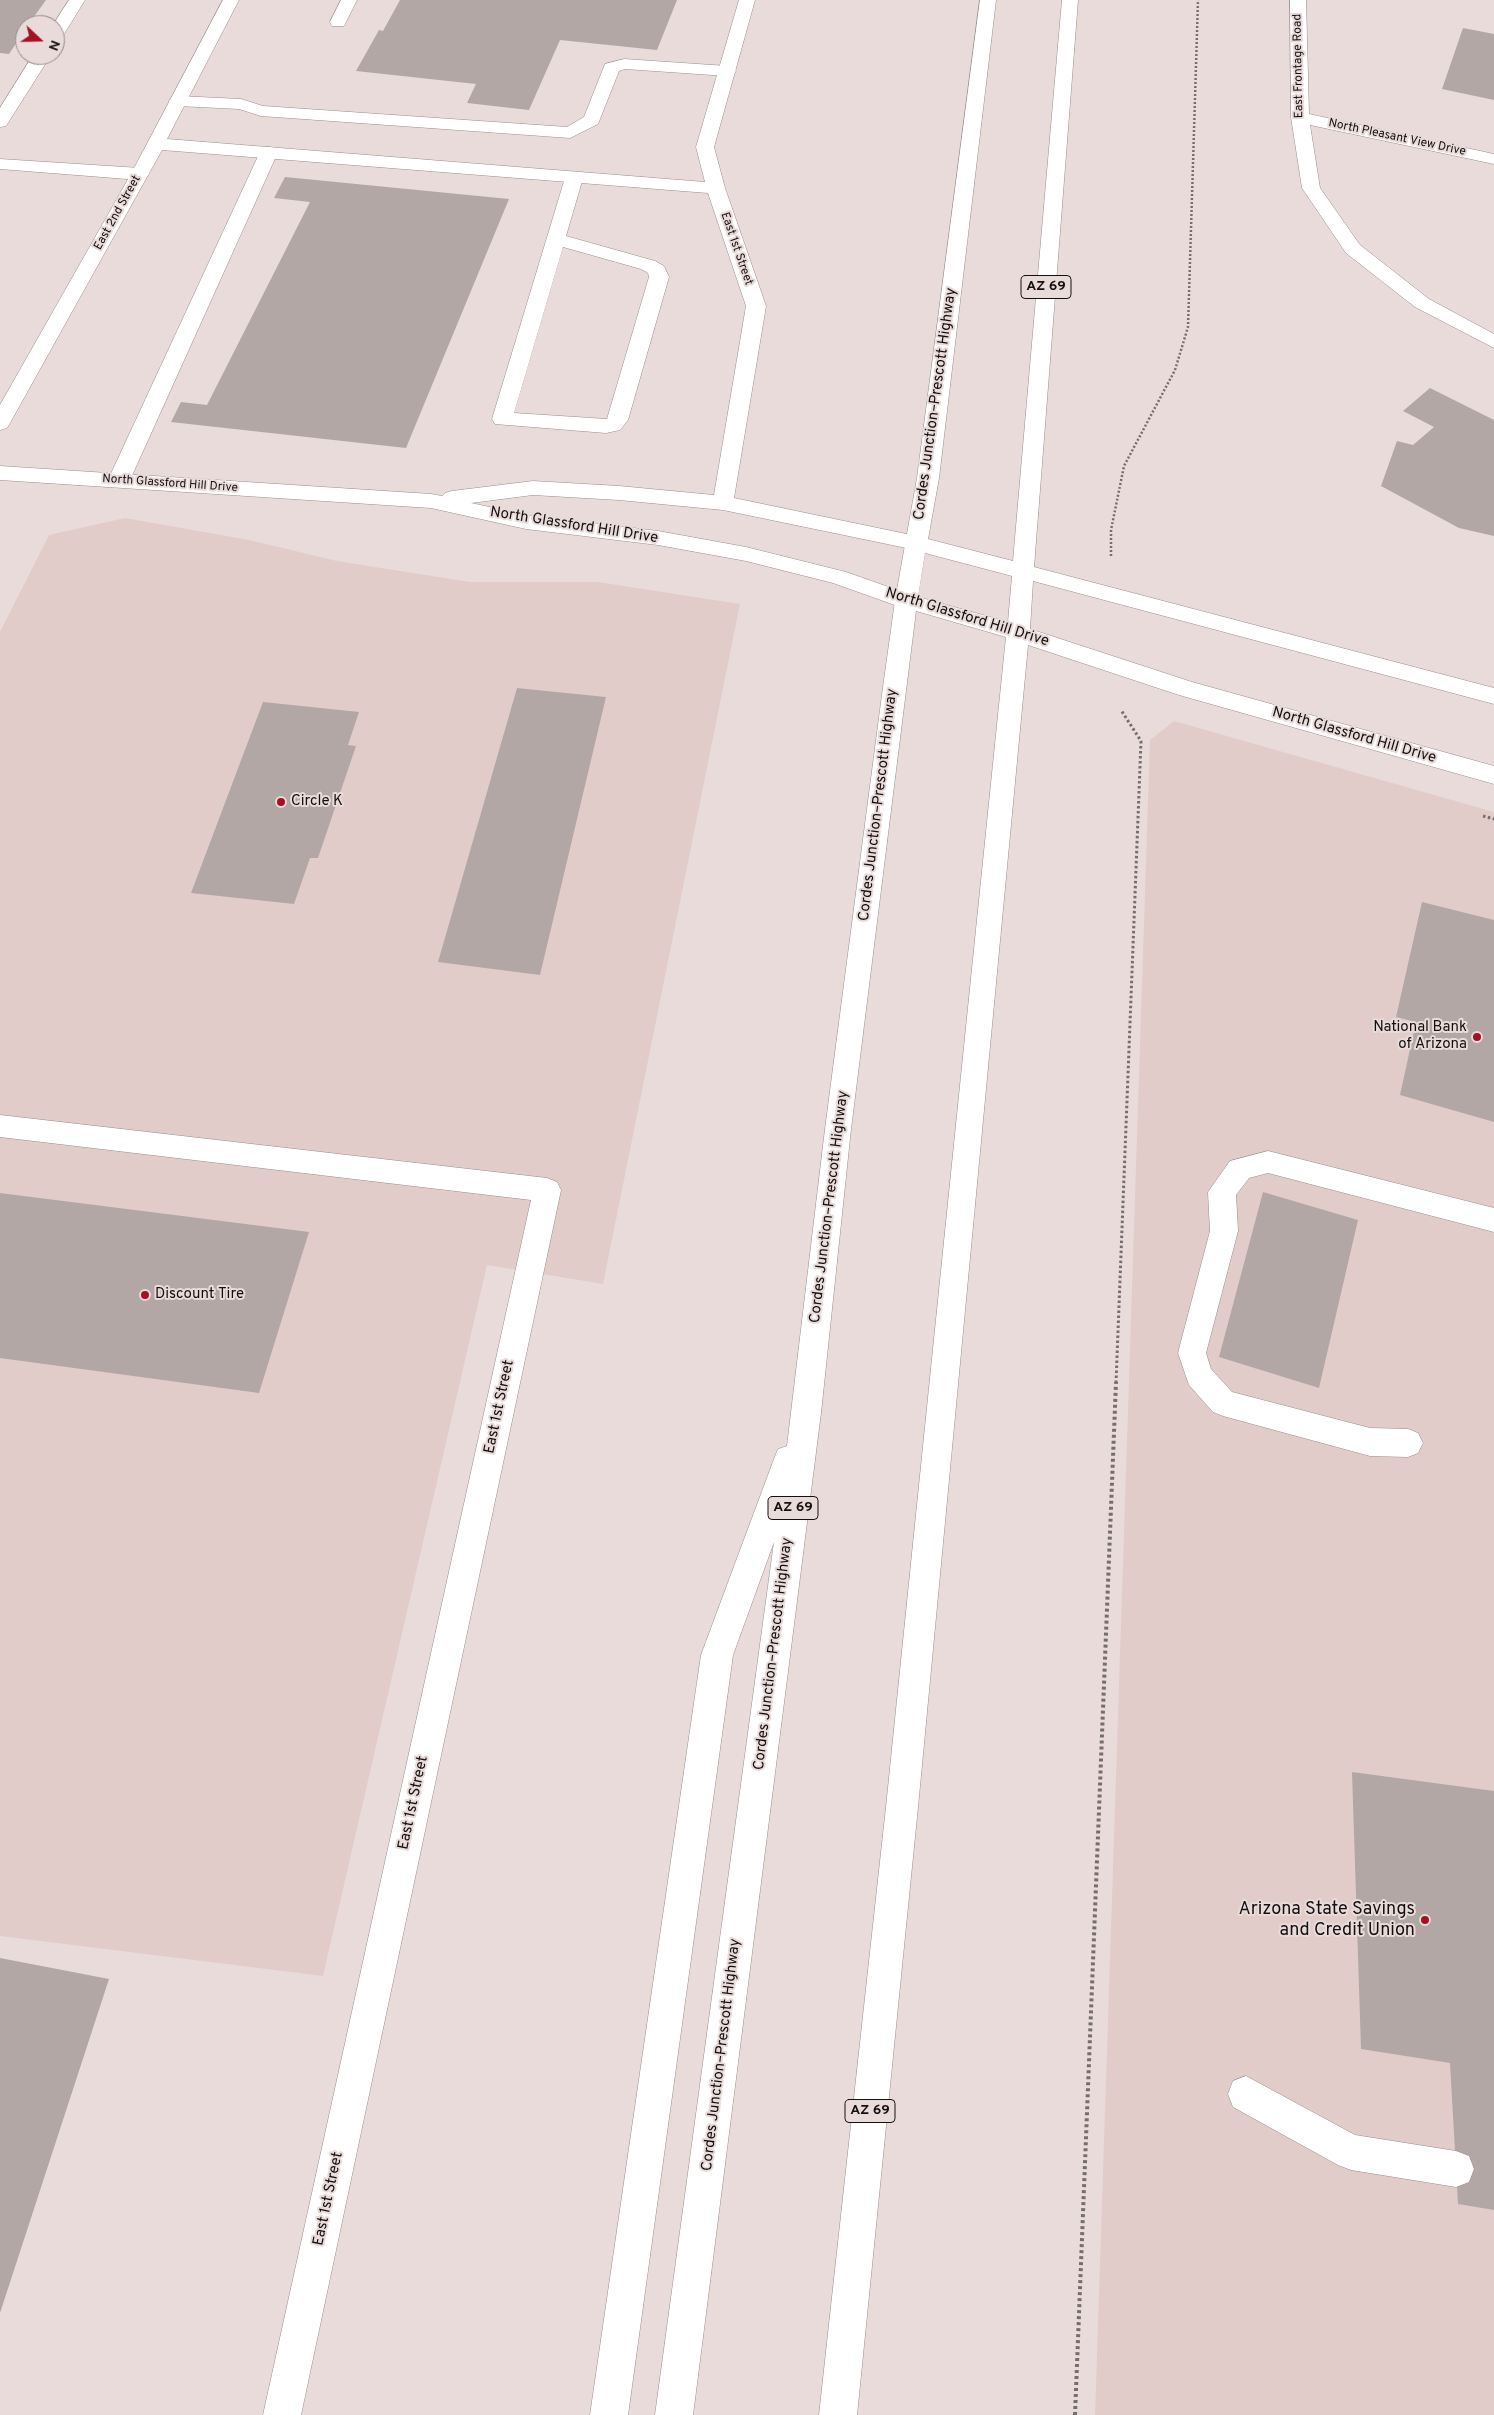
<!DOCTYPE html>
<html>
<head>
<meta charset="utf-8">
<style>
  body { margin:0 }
  #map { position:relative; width:1494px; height:2415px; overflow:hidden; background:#e8dbda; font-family:Overpass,sans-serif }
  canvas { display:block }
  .north { position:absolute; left:15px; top:15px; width:50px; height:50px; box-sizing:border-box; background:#e8dbda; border:1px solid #948a89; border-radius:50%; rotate:111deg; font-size:14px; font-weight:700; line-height:20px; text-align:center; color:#151010 }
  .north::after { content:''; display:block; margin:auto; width:18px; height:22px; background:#a71024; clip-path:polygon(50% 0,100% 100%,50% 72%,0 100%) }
</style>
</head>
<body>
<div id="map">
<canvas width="1494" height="2415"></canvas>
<div class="north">N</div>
</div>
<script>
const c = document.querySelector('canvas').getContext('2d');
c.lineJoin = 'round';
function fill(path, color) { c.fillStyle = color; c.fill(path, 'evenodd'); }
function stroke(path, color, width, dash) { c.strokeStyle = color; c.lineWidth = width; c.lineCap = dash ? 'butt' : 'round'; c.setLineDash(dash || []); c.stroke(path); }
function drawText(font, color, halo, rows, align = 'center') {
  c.font = font + ' Overpass,sans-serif'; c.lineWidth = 4; c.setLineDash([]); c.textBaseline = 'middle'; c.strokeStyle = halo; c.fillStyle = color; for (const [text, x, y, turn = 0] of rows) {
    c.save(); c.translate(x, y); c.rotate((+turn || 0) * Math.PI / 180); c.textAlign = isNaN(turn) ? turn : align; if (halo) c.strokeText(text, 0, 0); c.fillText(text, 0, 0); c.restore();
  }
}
fill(new Path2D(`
  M125 518 249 540 337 561 470 582H598L740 604 603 1284 487 1265 323 1976 0 1936V632L49 535Z
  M1174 721 1494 812V2415H1095L1150 740Z`), '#e2ccca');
fill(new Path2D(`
  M0 0H46L28 25H25V30L9 54 0 53Z
  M400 0H677L657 50 560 40 529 110 467 103 476 84 356 71 379 30 383 31Z
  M1463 28 1494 34V100L1442 89Z
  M285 177 509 199 406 448 171 422 181 402 207 405 310 202 274 198Z
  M1430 388 1494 420V536L1459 528 1381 486 1397 441 1413 445 1434 427 1403 411Z
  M517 688 606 697 540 975 438 962Z
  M263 702 359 712 348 745 356 746 318 858H310L294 904 191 893Z
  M1422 902 1494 920V1122L1400 1095 1416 1022 1396 1017Z
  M1263 1192 1358 1220 1319 1388 1219 1357Z
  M0 1193 309 1232 259 1393 0 1358Z
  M1352 1772 1494 1791V2210L1458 2204 1450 2063 1361 2049Z
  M0 1958 109 1979 0 2313Z`), '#b3a7a6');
const service = new Path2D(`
  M69 0H85L61 39 55 40V25H53Z
  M341 0H357L344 26H332L330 22Z
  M33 55H51L6 126 0 127V108Z
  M624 59 727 66 733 67 736 71 733 75 727 76 625 69 619 71 598 124 570 138 261 116 239 109 178 106 172 105 169 101 172 97 178 96 241 99 263 106 567 127 584 117 605 64Z
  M269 147 275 148 278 152 130 480 126 485 119 487 112 485 108 480 260 152 263 148Z
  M0 159 140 168 146 170 149 174 146 178 140 180 0 169Z
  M574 172 580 174 583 178 566 236 655 261 664 266 669 277 628 420 620 430 606 433 495 424 492 419 565 178 568 174ZM563 247 641 269 648 273 649 277 607 419 514 413Z
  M1268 1151 1494 1208V1232L1268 1173 1249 1178 1236 1195 1238 1231 1206 1353 1211 1369 1232 1392 1370 1428 1408 1429 1418 1433 1423 1443 1418 1453 1408 1457 1370 1456 1223 1416 1213 1412 1189 1385 1178 1353 1210 1231 1208 1192 1230 1161Z
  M1246 2076 1355 2135 1456 2151 1469 2156 1474 2169 1469 2182 1456 2187 1351 2170 1338 2165 1233 2107 1228 2094 1233 2081Z`);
const minor = new Path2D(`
  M223 0H239L167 139 705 182 696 147 739 0H755L714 147 725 188 766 306 734 498 916 536 924 538 927 543 924 548 916 550 723 510 619 500 533 495 471 503 526 515 658 531 746 547 846 572 914 596 917 601 914 606 906 609 833 583 746 561 658 545 526 529 431 508 0 480V466L431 494 442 496 445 493 452 491 533 481 619 486 714 495 746 306 708 193 162 150 10 423 7 428 0 430V405L131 174Z
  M1290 0H1306L1309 114 1494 154V164L1310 125 1320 188 1360 245 1429 299 1494 334V348L1415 307 1346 253 1302 188 1291 117Z
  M0 1115 547 1178 557 1182 561 1190 301 2415H263L531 1200 0 1137Z`);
const primary = new Path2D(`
  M980 0H996L939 478 928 539 1013 561 1062 0H1078L1034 567 1494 688V704L1033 581 1030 629 1192 682 1494 766V784L1179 695 1028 645 918 1807 857 2415H819L886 1807 1006 637 916 611 851 1129 821 1413 693 2415H655L774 1542 733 1655 628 2415H590L701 1655 774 1459 778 1449 787 1446 825 1129 883 687 895 601 917 478ZM925 553 1012 576 1008 622 918 597Z`);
stroke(service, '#9a8e8d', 1);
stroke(minor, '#9a8e8d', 1);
stroke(primary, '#9a8e8d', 1);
stroke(new Path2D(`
  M1111 556V530L1124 466 1175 370 1188 327 1198 0`), '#766e6d', 2.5, [2, 2]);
stroke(new Path2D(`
  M1483 816 1494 819
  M1116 1383 1141 741 1121 710`), '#766e6d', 3, [2.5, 2.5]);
stroke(new Path2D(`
  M1075 2415 1116 1382`), '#766e6d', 4, [3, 3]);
fill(service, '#fff');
fill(minor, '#fff');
fill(primary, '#fff');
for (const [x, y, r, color] of [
  [281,802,5,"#a71024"],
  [1477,1037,5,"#a71024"],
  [145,1295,5,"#a71024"],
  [1425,1920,5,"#a71024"]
]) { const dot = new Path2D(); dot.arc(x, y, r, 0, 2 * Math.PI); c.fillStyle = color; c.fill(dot); stroke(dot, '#e8dbda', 2); }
drawText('12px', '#151010', '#e8dbda', [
  ["East Frontage Road",1299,66,-91],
  ["North Pleasant View Drive",1397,138,12],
  ["East 2nd Street",118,213,-61],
  ["East 1st Street",736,249,71],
  ["North Glassford Hill Drive",170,484,4]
]);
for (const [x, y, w] of [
  [1046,287,50],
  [793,1508,50],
  [870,2111,50]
]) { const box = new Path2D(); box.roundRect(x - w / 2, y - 11.5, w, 23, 4); c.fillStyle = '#e8dbda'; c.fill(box); stroke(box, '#151010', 1); }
drawText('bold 14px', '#151010', null, [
  ["AZ 69",1046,287],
  ["AZ 69",793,1508],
  ["AZ 69",870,2111]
]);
drawText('15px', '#151010', '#e8dbda', [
  ["Cordes Junction–Prescott Highway",936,404,-82],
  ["North Glassford Hill Drive",574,526,9],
  ["North Glassford Hill Drive",967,618,17],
  ["North Glassford Hill Drive",1354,736,16],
  ["Cordes Junction–Prescott Highway",879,805,-83],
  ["Cordes Junction–Prescott Highway",830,1207,-83],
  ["East 1st Street",500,1407,-78],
  ["Cordes Junction–Prescott Highway",774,1654,-83],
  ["East 1st Street",414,1803,-78],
  ["Cordes Junction–Prescott Highway",722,2055,-83],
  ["East 1st Street",329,2199,-78]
]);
drawText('15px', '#151010', '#e8dbda', [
  ["Circle K",291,802],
  ["National Bank",1467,1028,"right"],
  ["of Arizona",1467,1045,"right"],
  ["Discount Tire",155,1295]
], 'left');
drawText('18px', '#151010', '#e8dbda', [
  ["Arizona State Savings",1415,1910],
  ["and Credit Union",1415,1931]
], 'right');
</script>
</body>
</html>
